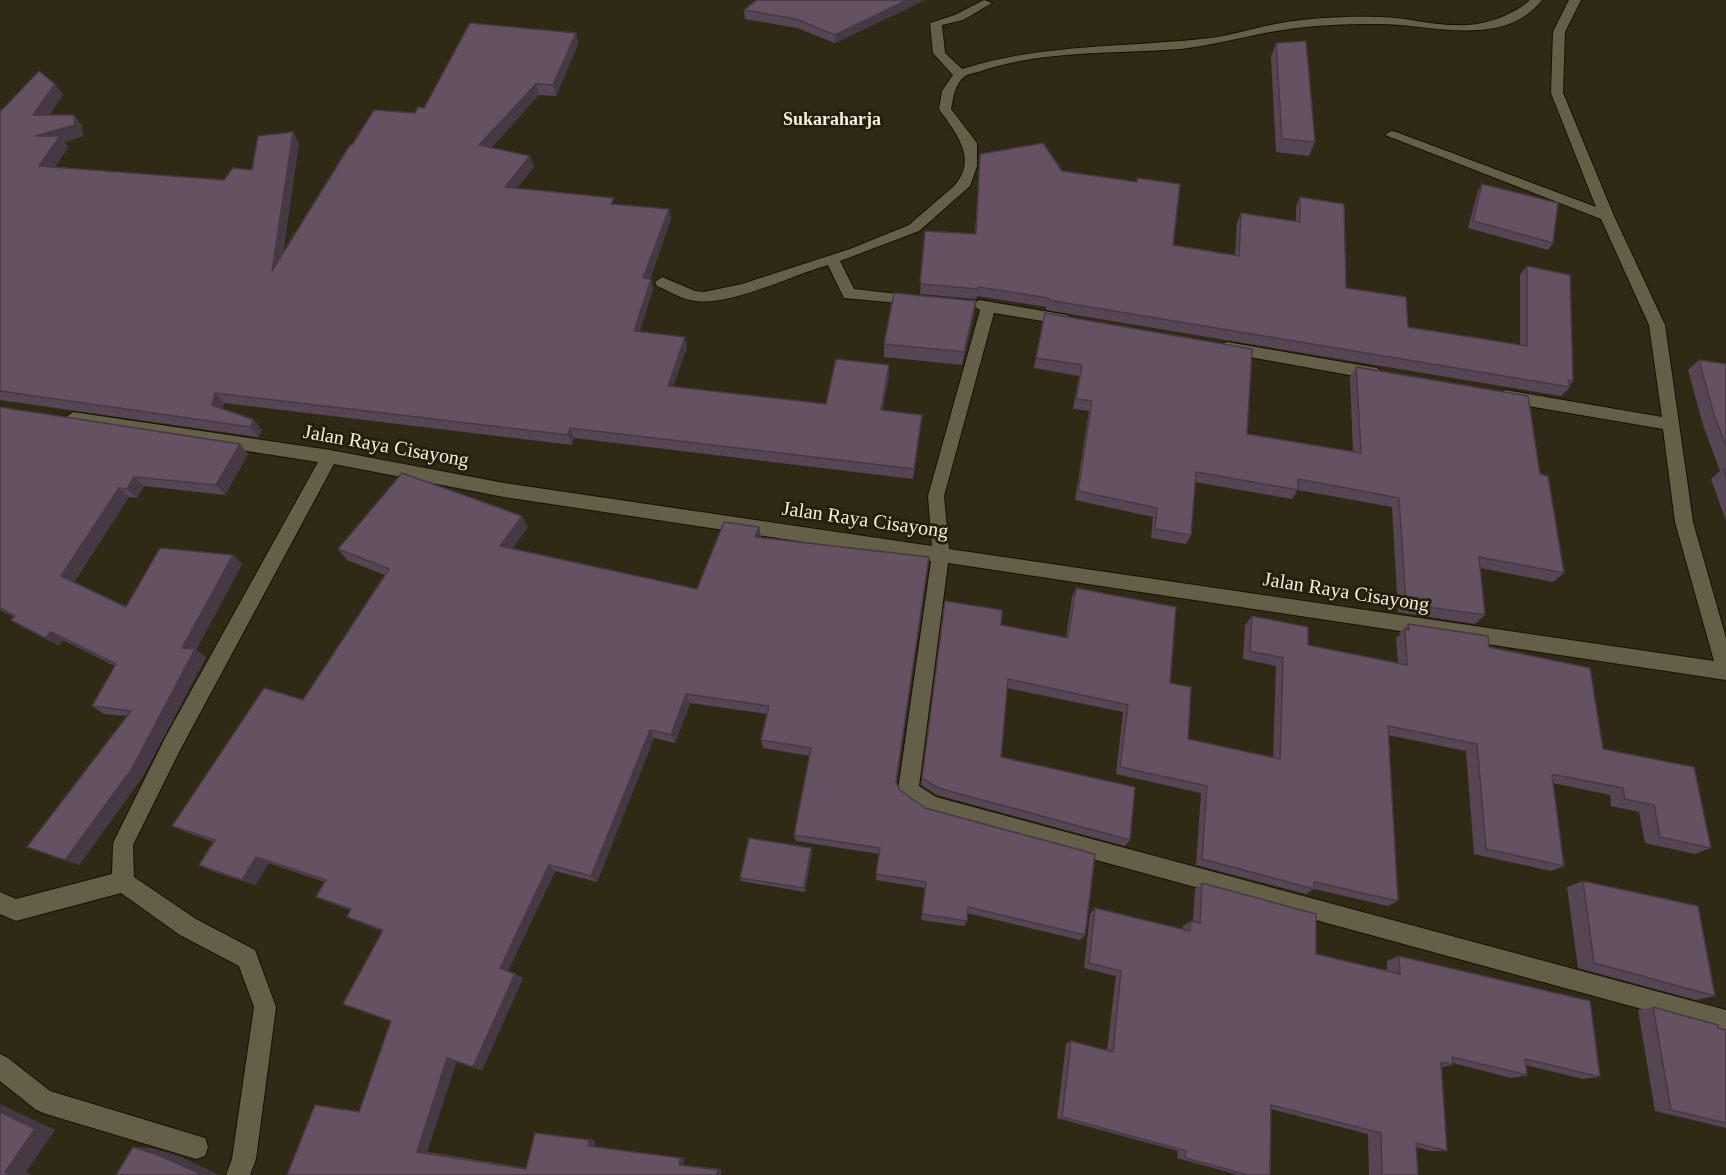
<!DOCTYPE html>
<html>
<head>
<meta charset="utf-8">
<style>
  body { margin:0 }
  canvas { display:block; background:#2f2915 }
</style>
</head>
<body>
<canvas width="1726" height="1175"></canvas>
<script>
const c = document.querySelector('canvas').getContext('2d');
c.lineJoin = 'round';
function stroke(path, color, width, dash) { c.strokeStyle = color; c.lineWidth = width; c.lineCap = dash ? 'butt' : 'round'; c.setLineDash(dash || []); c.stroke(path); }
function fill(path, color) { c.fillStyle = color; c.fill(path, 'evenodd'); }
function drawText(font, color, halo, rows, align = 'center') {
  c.font = font + ' "Times New Roman",serif'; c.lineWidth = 6; c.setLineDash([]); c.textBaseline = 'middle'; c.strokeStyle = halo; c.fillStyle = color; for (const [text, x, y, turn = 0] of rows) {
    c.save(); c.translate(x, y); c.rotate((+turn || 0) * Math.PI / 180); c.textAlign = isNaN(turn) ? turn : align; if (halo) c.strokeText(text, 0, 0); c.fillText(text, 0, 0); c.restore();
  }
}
const minor = new Path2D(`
  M984 0 992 3 963 20 942 25 945 53 962 69C1046 43 1124 48 1210 38 1234 35 1257 27 1281 23 1309 18 1348 16 1377 17 1407 17 1437 27 1467 25 1488 24 1515 14 1530 0H1542C1502 51 1426 22 1374 24 1344 24 1312 25 1283 30 1248 35 1216 45 1180 49 1116 54 1049 50 987 69 980 72 971 73 965 76 955 83 953 98 951 109L977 143V166L970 186 919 231 840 261 854 289 915 296 922 301 920 305 844 298 828 265C793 275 730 306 696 301 683 300 669 291 657 286L655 282 662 277 695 291 704 292 742 284 850 249 909 225 953 187C980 160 955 132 939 109L942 91 953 75 933 53 930 23 955 15Z
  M1569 0H1581L1565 32 1563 93 1614 216 1665 325 1693 522 1726 638V680L948 563 919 786 936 797 1726 1010V1032L924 813 901 797 898 790 931 561 504 497 334 464 179 752 133 845 134 877 196 919 255 950 276 1007 256 1159 250 1175H226L232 1159 254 1007 239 966 180 935 121 893 16 921 0 914V892L16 899 112 874 113 844 116 837 165 738 318 462 73 424 65 418 73 412 330 450 504 483 932 546 928 496 980 310 972 305 979 300 1067 315 1074 320 1067 325 994 313 944 496 949 549 1714 661 1675 522 1663 429 1505 402 1497 396 1505 390 1662 417 1649 325 1601 219 1385 135 1391 131 1396 132 1596 207 1551 93 1553 32Z
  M1227 342 1377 368 1385 374 1377 380 1222 352 1219 348 1222 344Z
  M0 1054 8 1058 50 1091 205 1138 208 1147 205 1156 196 1159 43 1113 35 1109 0 1081Z`);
stroke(minor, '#171101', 2);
fill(minor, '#655f49');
fill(new Path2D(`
  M925 0 835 43 797 28 745 19 744 10Z
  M576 33 578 44 556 96 539 95 491 148 534 167 517 188 615 205 669 209 671 219 650 279 653 289 640 331 687 347 673 387 826 404 889 375 882 411 922 415 913 479 574 438 572 445 224 403 222 409 262 430 258 437 0 400V109L1 111 55 84 63 95 49 115H74L82 126 83 136 64 142 68 147 55 167 224 180 252 170 299 143 283 252 352 145 415 113 424 108Z
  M1276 43 1315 142 1309 156 1276 152 1271 57Z
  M980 154 1062 171 1173 245 1235 255 1237 223 1241 213 1296 222V207L1300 197 1346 288 1408 327 1520 345V275L1527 266 1573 381 1569 385 1570 387 1561 396 1046 310V307L977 296 976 299 920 294 925 231 975 234Z
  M1482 184 1553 243 1548 250 1468 228 1478 191Z
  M1045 313 1247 434 1353 452 1350 377 1356 367 1540 474 1564 573 1553 582 1480 568 1485 615 1475 624 1398 612 1392 507 1298 490 1292 499 1195 482 1191 535 1186 544 1151 538 1153 517 1075 500 1089 411 1073 409 1079 376 1034 368Z
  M974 314 962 365 884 357V344Z
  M1699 360 1726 364V521L1711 479 1720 471 1703 425 1688 370Z
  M0 407 248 454 225 495 144 486 137 498 129 497 74 582 126 607 233 555 242 564 196 650 206 657 143 776 79 865 27 847 127 716 104 714 92 706 115 666 63 640 58 645 24 628 11 620 14 617 0 610Z
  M528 527 512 549 697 589 759 527 761 537 897 783 900 790 1085 935 1080 940 967 913V921L964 926 921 920 925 888 876 880 879 854 796 841 794 835 810 756 763 748 761 740 767 714 690 703 675 743 654 738 597 882 555 871 508 971 523 978 482 1070 456 1062 427 1152 526 1168 535 1133 595 1140 594 1147 684 1158 683 1165 721 1169V1175H287L315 1105 359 1111 391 1021 382 931 358 922 347 917 350 910 328 902 316 897 325 882 269 863 255 885 212 871 199 865 214 842 186 832 172 826 303 700 385 575 347 560 338 549Z
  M1076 588 1170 683 1188 739 1273 758 1276 666 1243 659 1245 625 1252 616 1308 645 1398 663 1396 638 1400 635 1399 633 1408 624 1489 647 1603 749 1711 848 1695 854 1645 843 1639 812 1611 806 1610 795 1553 783 1564 866 1551 871 1474 854 1466 751 1388 735 1398 901 1388 906 1314 889 1306 894 1196 865 1201 793 1116 774 1123 712 1007 688 1001 757 1130 840 1125 846 937 795 921 785 945 601 1001 625 1066 638 1072 597Z
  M812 851 805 892 741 881 740 878Z
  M1583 881 1715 996 1696 1000 1578 968 1567 887Z
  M1202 883 1316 954 1387 971V961L1399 956 1600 1077 1583 1079 1526 1065 1527 1075 1511 1078 1453 1063V1065L1441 1067 1447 1151H1432L1416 1147 1418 1175H1369L1368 1134 1271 1109 1270 1175H1239L1177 1158 1178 1151 1057 1118 1066 1044 1071 1041 1107 1050 1116 976 1084 968 1090 914 1095 908 1183 929V926L1191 921H1193L1195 889Z
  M1653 1007 1726 1030V1128L1655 1111 1638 1010Z`), '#564653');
fill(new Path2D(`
  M907 0H925L835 43V35Z
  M576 33 578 44 556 96 553 85Z
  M55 84 63 95 41 126 33 115Z
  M536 84 539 95 484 156 479 145Z
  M74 115 82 126 83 136 64 142 68 147 48 177 39 166 35 136Z
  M293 132 299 143 279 281 272 271Z
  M530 156 534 167 509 198 505 187Z
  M669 209 671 219 646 289 643 278Z
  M651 279 653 289 637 341 634 331Z
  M976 301 974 314 962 365 964 352Z
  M685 337 687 347 670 396 668 386Z
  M889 365V375L881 420V410Z
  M215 393 224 403 221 415 212 405Z
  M922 415 921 425 913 479 914 469Z
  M254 420 262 430 258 437 250 427Z
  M570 428 574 438 572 445 568 435Z
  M240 444 248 454 225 495 216 485Z
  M134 477 144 486 137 498 127 489Z
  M119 488 129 497 72 584 61 576Z
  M522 516 528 527 506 557 500 546Z
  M759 527 761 538 755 537Z
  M233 555 242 564 196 650 206 657 143 776 79 865 65 860Z
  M51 632 63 640 58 645 45 638Z
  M686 694 690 703 675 743 671 735Z
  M650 730 654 738 597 882 591 876Z
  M811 848 812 851 805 892 804 888Z
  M256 857 269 863 255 885 242 880Z
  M549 865 555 871 507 973 500 968Z
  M515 974 523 978 482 1070 473 1067Z
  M447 1058 457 1061 427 1152H417Z
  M0 1104 55 1130 26 1172 32 1175H11L5 1172Z
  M589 1140H595L594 1147 588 1146Z
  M133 1147 151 1148 176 1155 220 1175H203Z
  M680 1158H684L683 1165H679Z
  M721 1169V1175H717L718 1170Z`), '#463944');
const building = new Path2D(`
  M757 0H907L835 35 796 19 744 10Z
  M470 23 576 33 553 85 536 84 479 145 530 156 505 187 614 198 611 204 669 209 643 278 651 279 634 331 685 337 668 386 826 404 836 359 889 365 881 410 922 415 914 469 570 428 568 435 215 393 212 405 254 420 250 427 0 391V112L39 71 55 84 33 115H74L75 125 35 136H60L39 166 224 180 233 168 252 170 258 136 293 132 272 271 350 145H352L374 110 415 113 418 107 424 108Z
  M1306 41 1315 142 1282 139 1276 43Z
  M1043 143 1062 171 1137 182V178L1180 184 1173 245 1239 256 1241 213 1300 222V197L1344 204 1346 288 1406 297 1408 327 1527 346V266L1570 275 1573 381 1568 380 1570 387 1048 300 1049 298 978 287V289L920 284 925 231 976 234 980 154Z
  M1482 184 1558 203 1553 243 1473 221Z
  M894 293 976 301 964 352 884 344Z
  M1045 313 1252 349 1247 434 1361 453 1356 367 1528 396 1540 474 1548 476 1564 573 1479 557 1485 615 1406 604 1399 498 1298 479V490L1196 472 1191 535 1155 529 1157 508 1078 491 1092 401 1076 399 1082 365 1036 358Z
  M1699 360 1726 364V446L1714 415Z
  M0 407 240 444 216 485 134 477 127 489 119 488 61 576 126 607 160 548 233 555 182 648 195 649 131 770 65 860 27 847 131 711 92 706 116 664 51 632 45 638 11 620 15 616 0 608Z
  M1723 469H1726V478Z
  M402 473 522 516 500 546 697 589 724 522 759 527 755 537 929 557 896 782 900 790 925 808 1095 854 1085 935 968 907 967 921 922 914 926 882 876 874 880 848 794 835 811 748 761 740 769 706 686 694 671 735 650 730 591 876 549 865 500 968 515 974 473 1067 447 1058 417 1152 526 1169 535 1133 589 1140 588 1146 680 1158 679 1165 718 1170 717 1175H287L315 1105 359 1112 391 1021 343 1004 383 930 347 917 351 909 316 897 326 880 256 857 242 880 199 865 215 840 172 826 264 688 303 700 389 569 338 549Z
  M1076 588 1176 607 1170 683 1191 687 1188 739 1280 759 1283 658 1250 651 1252 616 1308 627V645L1407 665 1405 629 1409 630 1408 624 1488 636 1489 647 1590 668 1603 749 1694 767 1711 848 1660 837 1654 805 1625 799 1623 788 1556 775H1552L1564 866 1486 849 1477 744 1388 726 1398 901 1314 882V889L1202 859 1207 786 1120 767 1128 705 1008 679 1001 757 1135 787 1130 840 938 788 922 778 945 601 1002 610 1001 625 1068 638Z
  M749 838 811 848 804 888 740 878Z
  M1583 881 1698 906 1715 996 1594 963Z
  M1202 883 1316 914V954L1400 974 1399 956 1590 1001 1600 1077 1525 1059 1527 1075 1452 1057 1453 1065 1441 1062 1447 1151 1416 1143 1418 1175H1382L1381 1133 1271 1105 1270 1175H1248L1185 1158 1186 1151 1062 1117 1071 1041 1113 1052 1121 971 1089 963 1095 908 1190 931 1191 921 1200 923Z
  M1653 1007 1718 1025V1028L1726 1030V1123L1671 1110Z
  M0 1112 35 1129 5 1172 11 1175H0Z
  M133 1147 158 1155 203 1175H116Z`);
fill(building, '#645161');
stroke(building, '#463944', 1.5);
drawText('bold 18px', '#f2eee1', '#251f0b', [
  ["Sukaraharja",832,120]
]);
drawText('20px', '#f2eee1', '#251f0b', [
  ["Jalan Raya Cisayong",386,447,10],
  ["Jalan Raya Cisayong",865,521,8],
  ["Jalan Raya Cisayong",1346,593,9]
]);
</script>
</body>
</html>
